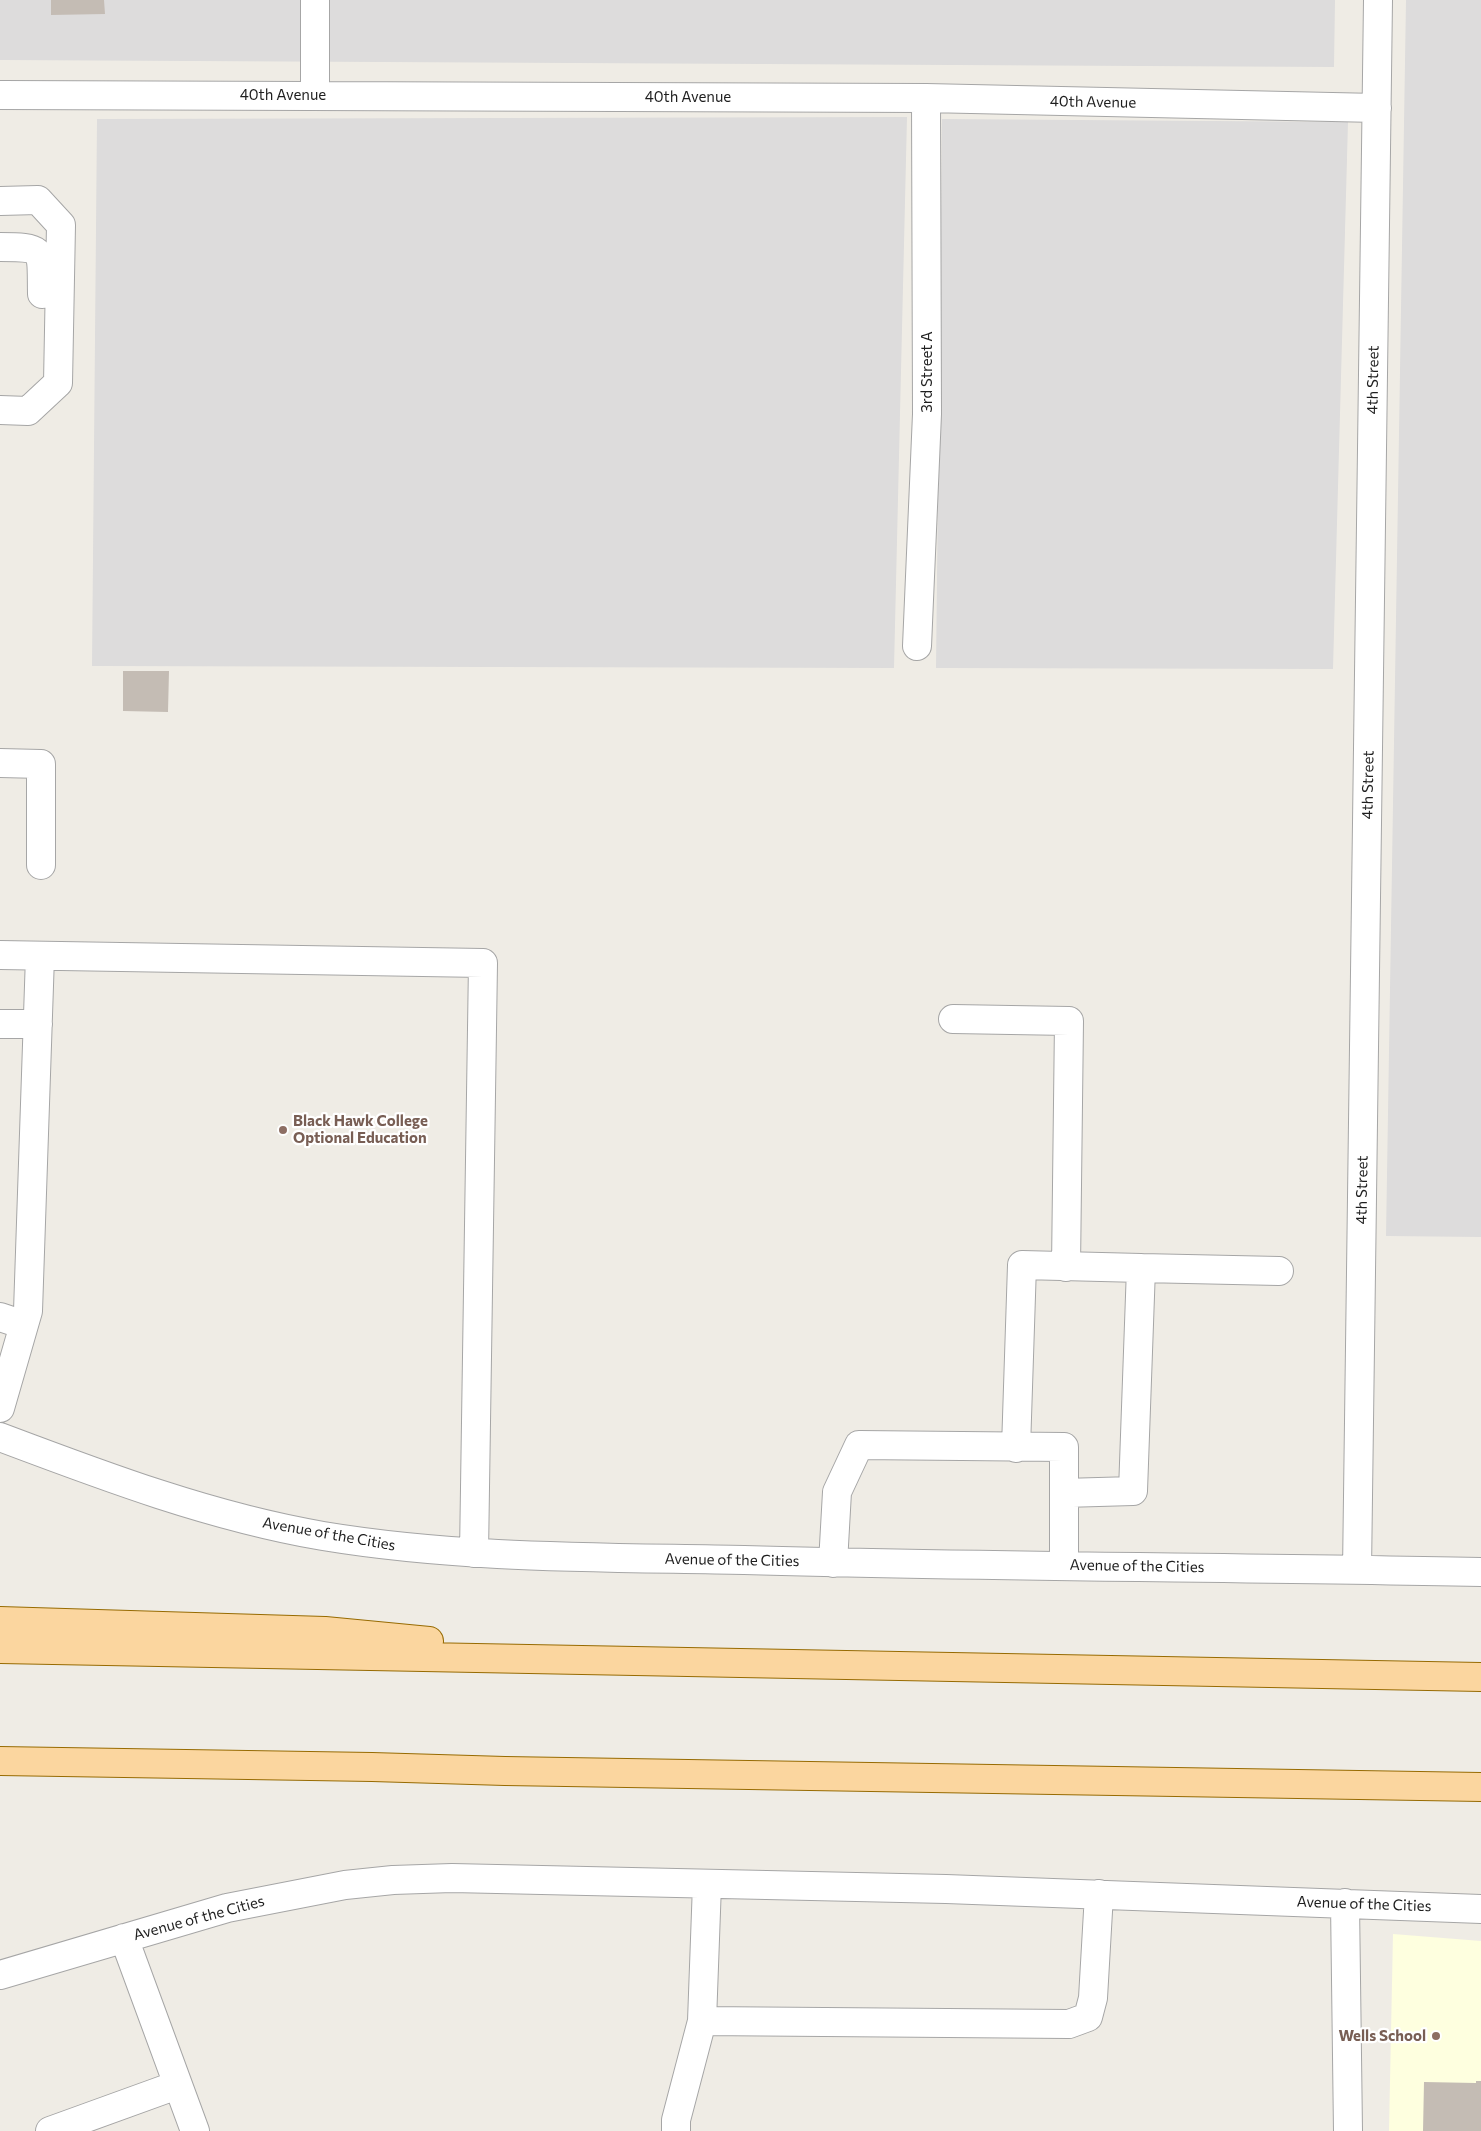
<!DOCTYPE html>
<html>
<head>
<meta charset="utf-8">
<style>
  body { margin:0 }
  canvas { display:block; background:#efece5 }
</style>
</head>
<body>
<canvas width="1481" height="2131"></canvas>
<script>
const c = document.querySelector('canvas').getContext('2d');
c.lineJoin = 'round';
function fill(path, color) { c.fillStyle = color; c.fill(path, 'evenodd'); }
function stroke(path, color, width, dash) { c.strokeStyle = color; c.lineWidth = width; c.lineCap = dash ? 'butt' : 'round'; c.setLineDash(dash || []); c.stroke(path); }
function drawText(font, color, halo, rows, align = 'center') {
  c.font = font + ' Commissioner,sans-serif'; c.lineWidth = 4.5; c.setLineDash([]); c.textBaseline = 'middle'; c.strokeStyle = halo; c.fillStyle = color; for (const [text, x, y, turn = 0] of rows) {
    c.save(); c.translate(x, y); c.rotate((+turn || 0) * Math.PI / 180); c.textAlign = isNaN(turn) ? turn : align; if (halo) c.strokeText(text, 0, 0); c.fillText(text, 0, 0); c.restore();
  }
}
fill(new Path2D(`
  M0 0H1335L1334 67 0 60Z
  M1406 0H1481V1237L1386 1236Z
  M907 117 894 668 92 666 97 119Z
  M942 119 1348 122 1333 669 936 668Z`), '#dddcdc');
fill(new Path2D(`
  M1393 1934 1481 1941V2131H1389Z`), '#feffdf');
fill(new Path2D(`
  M51 0H104L105 14 51 15Z
  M123 671H169L168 712 123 711Z
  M1476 2081H1481V2131H1423L1424 2082 1476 2083Z`), '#c4bcb4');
const minor = new Path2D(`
  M0 95 926 98 1377 108
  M315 95V0
  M0 201 38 200 61 225 58 383 28 411 0 410
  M0 247C47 247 41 250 42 294
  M917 646 927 414 926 98
  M0 763 41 764V865
  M0 955 483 963 474 1553
  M953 1019 1069 1021 1066 1267
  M0 1024H38
  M1141 1268 1279 1271
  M0 1317 24 1325
  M0 1408 28 1311 40 956
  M0 1437C106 1477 212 1517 323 1536 462 1559 603 1557 744 1560 989 1567 1235 1567 1481 1572
  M1016 1448 1022 1265 1141 1268 1133 1491 1064 1493
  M833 1563 837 1492 859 1445 1064 1447V1565
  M1357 1570 1378 0
  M707 1884 702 2021 1069 2024 1088 2017 1093 1998 1099 1894
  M1345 1903 1348 2131
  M124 1938 195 2131
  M0 1975 227 1908 345 1885 393 1880 452 1878 946 1889 1481 1909
  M50 2131 177 2085
  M676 2131V2120L702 2021`);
const major = new Path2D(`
  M0 1621 325 1631 429 1641
  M0 1649 1481 1677
  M0 1761 372 1767 505 1771 1481 1787`);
stroke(minor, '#a6a6a6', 30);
stroke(major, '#976b02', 30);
stroke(minor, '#fff', 28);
stroke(major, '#fbd69f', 28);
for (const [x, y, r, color] of [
  [283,1130,5,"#8d6e63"],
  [1436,2036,5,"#8d6e63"]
]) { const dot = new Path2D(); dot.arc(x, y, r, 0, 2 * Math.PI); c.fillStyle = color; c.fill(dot); stroke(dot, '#fff', 2); }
drawText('15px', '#1f1f1f', '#fff', [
  ["40th Avenue",283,95],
  ["40th Avenue",688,97],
  ["40th Avenue",1093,102,1],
  ["3rd Street A",927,372,-90],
  ["4th Street",1373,380,-89],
  ["4th Street",1368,785,-89],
  ["4th Street",1362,1190,-89],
  ["Avenue of the Cities",329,1534,10],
  ["Avenue of the Cities",732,1560,1],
  ["Avenue of the Cities",1137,1566,1],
  ["Avenue of the Cities",1364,1904,2],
  ["Avenue of the Cities",199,1918,-15]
]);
drawText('bold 15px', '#785e54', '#fff', [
  ["Black Hawk College",293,1121],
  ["Optional Education",293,1138],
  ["Wells School",1426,2036,"right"]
], 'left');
</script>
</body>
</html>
